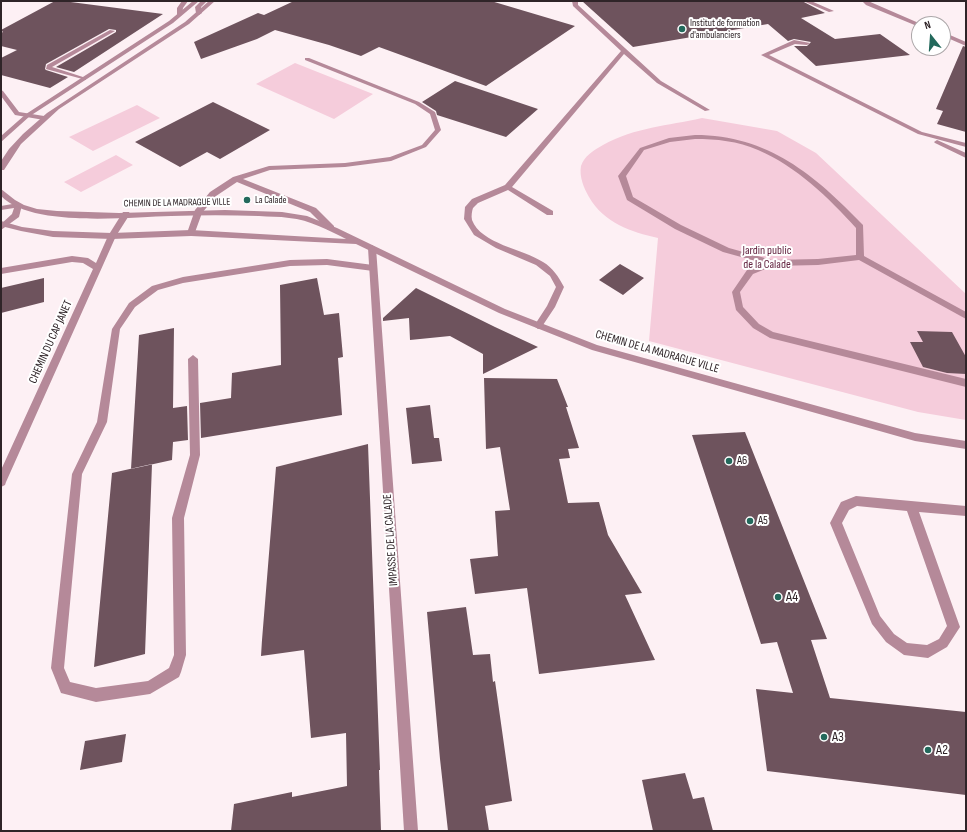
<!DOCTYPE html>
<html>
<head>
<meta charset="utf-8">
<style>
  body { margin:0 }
  #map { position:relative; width:967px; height:832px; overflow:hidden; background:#fdf0f4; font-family:"Sofia Sans Condensed",sans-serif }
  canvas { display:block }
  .frame { position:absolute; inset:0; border:2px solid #2f2428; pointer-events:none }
  .north { position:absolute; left:911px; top:16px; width:40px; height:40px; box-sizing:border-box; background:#fff; border:1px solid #aca7a9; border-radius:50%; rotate:343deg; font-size:11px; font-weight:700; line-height:16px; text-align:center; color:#2f2428 }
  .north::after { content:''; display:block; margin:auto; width:14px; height:18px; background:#23695c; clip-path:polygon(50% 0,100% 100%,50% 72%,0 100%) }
</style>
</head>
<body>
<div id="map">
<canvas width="967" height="832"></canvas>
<div class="frame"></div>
<div class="north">N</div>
</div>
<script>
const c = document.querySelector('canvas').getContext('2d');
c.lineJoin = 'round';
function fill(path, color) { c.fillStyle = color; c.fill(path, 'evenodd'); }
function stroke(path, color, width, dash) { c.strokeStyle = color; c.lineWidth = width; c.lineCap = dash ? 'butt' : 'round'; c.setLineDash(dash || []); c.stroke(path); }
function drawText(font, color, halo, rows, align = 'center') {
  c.font = font + ' "Sofia Sans Condensed",sans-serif'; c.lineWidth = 4; c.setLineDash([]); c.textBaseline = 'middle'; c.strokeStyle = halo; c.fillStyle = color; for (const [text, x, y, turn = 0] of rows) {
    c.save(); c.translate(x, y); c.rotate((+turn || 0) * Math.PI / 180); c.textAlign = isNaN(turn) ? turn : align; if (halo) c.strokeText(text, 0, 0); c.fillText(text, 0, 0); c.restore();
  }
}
fill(new Path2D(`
  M295 63 373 94 334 119 256 84Z
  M137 105 160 118 93 151 69 137Z
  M702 118 777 131 816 153 966 294V420L918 412 649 341 658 238C631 232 604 223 589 197 584 188 579 177 581 166 584 156 594 150 603 145 636 127 667 126 702 118Z
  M116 155 133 165 81 192 64 182Z`), '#f5ccdb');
fill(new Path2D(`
  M55 1H63L163 14 74 72 56 67 116 32V30L109 29 46 64 45 69 46 70 68 77 50 88 1 75V58L17 50 1 46V33L3 32 1 30Z
  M294 1H491L575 26 486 86 379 47 361 56 329 45 275 30 257 39 201 59 194 42 258 13 264 15Z
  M582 1H802L825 13 801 18 835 39 880 34 910 55 816 66 794 46H807L811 42 794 39 788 41 768 24 633 47Z
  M963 46 966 47V132L937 124 943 111 936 109Z
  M455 81 538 109 506 137 437 115 436 111 422 102Z
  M213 102 270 130 220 159 207 152 180 167 135 142Z
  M620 264 644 278 623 295 599 280Z
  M44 278V302L1 313V288Z
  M317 278 324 315 339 313 343 357 338 358 342 415 201 438 200 403 231 398 232 373 281 365 280 285Z
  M416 288 495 327 538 347 483 374V354L450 336 410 340 409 318 383 321V318Z
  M174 328 173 408 187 406 188 440 173 442 172 460 131 469 139 335Z
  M917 331 952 332 966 357V374L947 373 923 367 910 342H923Z
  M484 378 557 379 568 407H566L579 448 568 449 570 458 559 459 568 503 599 502 608 535 642 593 625 595 655 660 539 674 527 588 475 594 470 559 498 556 495 511 510 510 500 447 486 449Z
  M430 405 434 438H439L442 461 412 464 406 408Z
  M745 432 827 639 811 640 830 698 966 712V795L767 771 756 689 793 693 777 642 761 644 692 435Z
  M368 444 380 770H379L381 831H231L234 804 292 792V797L347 786 346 733 311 738 304 650 261 656 262 640 276 467Z
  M152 464 145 654 94 667 112 473Z
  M466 607 473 655 490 654 493 682 495 681 512 801 485 806 489 831H448L440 759 427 612Z
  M126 734 122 762 80 770 85 741Z
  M685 773 693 799 704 797 713 831H653L642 780Z`), '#6e535d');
fill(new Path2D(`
  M572 1H578V5L661 81 710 110 705 111 657 83 624 54 512 187 553 211V215H547L508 190 478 203 473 208C472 211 471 216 472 220 481 244 523 249 543 262 553 268 558 276 564 287L555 307 541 328 538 329 534 326 547 306 556 287 550 276 536 265 496 248 474 235 464 219 465 207 472 199 505 185 621 51 573 6Z
  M803 1H811L834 11 829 12Z
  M794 40 810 43 807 45 795 44 769 55 922 132 966 143V147L918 134 761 55Z
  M305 58H309L419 102 435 112 441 130 426 147 391 161 345 167 270 170 243 179 316 208 334 226V230H328L310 212 237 182 216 196 202 213 194 235H188L187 233 195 210 210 192 233 177 269 166 345 163 390 157 422 145 435 130 430 114 415 104 305 60Z
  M695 135C768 135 815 175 863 225L864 256 966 312V319L859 260 818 265 773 266 753 274 740 292 743 307 759 324 773 332 966 379V387L770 338 753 328 736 310 732 292 747 270 763 263 723 252 675 229 627 200 618 176 640 148 669 138ZM695 139C716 139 738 141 758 150 796 166 829 198 856 228V255L818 259 772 260 729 248 681 225 633 197 626 176 644 150 670 142Z
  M937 140 966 153V158L935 143 934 142Z
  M327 259 373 265 377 268 373 271 327 265 290 266 183 283 158 290 135 307 120 329 107 422 82 474 64 668 70 682 96 688 148 681 169 668 174 655 172 518 190 455 188 359 193 355 198 359 200 455 184 518 186 655 181 672 179 677 150 694 96 702 61 693 51 668 72 474 97 422 112 329 129 303 152 286 183 277 290 260Z
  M856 496 966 506V516L919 512 960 627 947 647 928 658 904 655 886 642 872 624 830 523 841 502ZM857 506 907 511 947 626 939 639 927 645 907 643 894 634 880 616 842 523 849 510Z`), '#b58999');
fill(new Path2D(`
  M182 1H188L183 8 182 15 177 16V8Z
  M201 1H207L201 7 202 13 199 15 196 13 195 7Z
  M862 1H868L921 24H919V27L917 26 866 5Z
  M110 30 115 31 52 67 86 78V80L46 69 47 65Z
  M943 32 966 42V46L943 36Z
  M1 90 3 91 19 112 44 116 47 118 44 120 15 115 1 96Z
  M18 203 22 205 19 217 1 230V224L12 214 14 208 1 210V206Z
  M123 212H129L130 214 116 236 6 482 5 485 1 487V470L93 269 83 263 72 262 1 274V268L72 256 88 258 96 263 108 236Z
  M372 245 376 248 418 831H404L368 248Z`), '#b58999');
fill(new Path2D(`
  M193 1H199L173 23 30 116 1 142V136L26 114 169 21Z
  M209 1H215L189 24 59 109 21 144 4 170H1V161L9 149 23 134 47 113 185 22Z
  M1 189 15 200 24 205 37 209 57 211 119 213 225 210 282 212 307 216 337 228 505 309 597 345 915 433 966 441V449L915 441 592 350 499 313 356 244 191 236 112 239 53 237 21 231 1 226V221L22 227 53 231 112 233 191 230 346 239C328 230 310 220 289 218 279 216 269 217 259 216 230 215 201 215 171 216 129 217 32 228 1 196Z`), '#b58999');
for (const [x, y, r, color] of [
  [682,29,4,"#23695c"],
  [247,200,4,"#23695c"],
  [729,461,4,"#23695c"],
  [750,521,4,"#23695c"],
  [778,597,4,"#23695c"],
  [824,737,4,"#23695c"],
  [928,750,4,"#23695c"]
]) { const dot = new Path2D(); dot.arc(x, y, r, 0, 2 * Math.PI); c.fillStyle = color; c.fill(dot); stroke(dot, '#fff', 1.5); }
drawText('10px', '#2f2428', '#fff', [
  ["Institut de formation",690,23],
  ["d'ambulanciers",690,35],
  ["La Calade",255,200]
], 'left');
drawText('10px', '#2f2428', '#fff', [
  ["CHEMIN DE LA MADRAGUE VILLE",177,203,-1]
]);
drawText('12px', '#632340', '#fff', [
  ["Jardin public",767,251],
  ["de la Calade",767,265]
]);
drawText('12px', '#2f2428', '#fff', [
  ["CHEMIN DU CAP JANET",51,342,-66],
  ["CHEMIN DE LA MADRAGUE VILLE",657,352,16],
  ["IMPASSE DE LA CALADE",391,540,-94]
]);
drawText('12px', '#2f2428', '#fff', [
  ["A6",737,461],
  ["A5",758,521]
], 'left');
drawText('14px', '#2f2428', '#fff', [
  ["A4",786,597],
  ["A3",832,737],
  ["A2",936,750]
], 'left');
</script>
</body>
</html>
